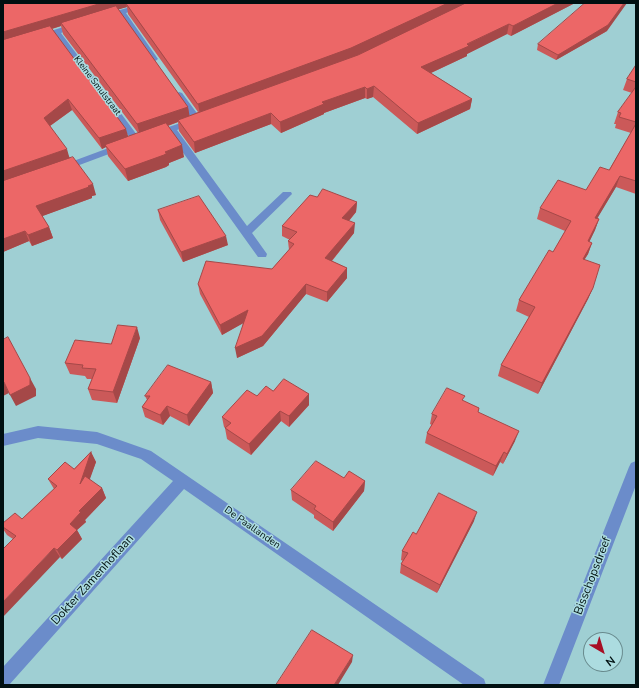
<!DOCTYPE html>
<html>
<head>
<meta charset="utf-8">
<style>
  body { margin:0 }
  #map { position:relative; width:639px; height:688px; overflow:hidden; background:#9fcfd3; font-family:"Nunito Sans",sans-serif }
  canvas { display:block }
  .frame { position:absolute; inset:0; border:4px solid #011011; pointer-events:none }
  .north { position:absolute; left:583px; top:632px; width:40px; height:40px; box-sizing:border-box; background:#acdce0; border:1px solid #688a8d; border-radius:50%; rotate:142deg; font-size:11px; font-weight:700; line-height:16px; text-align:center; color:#011011 }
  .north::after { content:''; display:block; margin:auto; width:14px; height:18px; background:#a70f25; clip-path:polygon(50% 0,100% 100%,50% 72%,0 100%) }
</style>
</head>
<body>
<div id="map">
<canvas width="639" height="688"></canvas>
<div class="frame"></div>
<div class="north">N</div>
</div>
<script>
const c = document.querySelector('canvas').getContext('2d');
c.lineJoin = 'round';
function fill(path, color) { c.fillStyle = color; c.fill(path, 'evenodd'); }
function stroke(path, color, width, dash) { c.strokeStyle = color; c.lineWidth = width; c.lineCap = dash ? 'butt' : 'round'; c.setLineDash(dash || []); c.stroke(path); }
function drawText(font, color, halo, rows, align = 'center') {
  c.font = font + ' "Nunito Sans",sans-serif'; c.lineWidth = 3; c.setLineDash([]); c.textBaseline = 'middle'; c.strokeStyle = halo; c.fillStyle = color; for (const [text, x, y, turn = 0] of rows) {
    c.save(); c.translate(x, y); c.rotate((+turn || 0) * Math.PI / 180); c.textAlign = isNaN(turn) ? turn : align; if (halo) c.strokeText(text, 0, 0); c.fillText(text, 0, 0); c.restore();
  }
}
fill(new Path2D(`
  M144 3H156L126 13 158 59 154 62 151 61 119 15 106 19 102 17 103 15Z
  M76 23H79L83 25 61 33 140 139 142 141 140 143H134L54 35 41 39 37 37 38 35Z
  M179 92 182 93 202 120 200 122 177 130 247 226 283 192H291L292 194 252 233 267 254 266 257H258L169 133 157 137 152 134 154 132 192 119 175 95Z
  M122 143 127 146 125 148 66 170H60L58 168 60 166Z
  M38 426 97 432 151 451 484 679 486 685H464L184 489 9 685H3V667L173 481 141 459 97 444 38 438 3 446V434Z
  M636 461V485L559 685H543L629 467 631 463Z`), '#6b8cca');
fill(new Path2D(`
  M3 3H575L511 36 507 34 467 54V56L431 73 472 99 470 109 417 134 373 97 367 99 365 98 324 113V114L281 133 271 124 195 153 179 131 178 122 168 126 184 157 169 163V165L166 167 128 181 108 156 106 147 102 149 72 110 50 126 70 158 96 195 92 196V198L42 216 49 227 53 238 32 246 29 241 3 252ZM127 7 128 14 198 112 189 116 188 107 118 9ZM61 26 63 34 138 133 128 137 52 29Z
  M607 31 556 60 537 50 538 44Z
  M636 65V194L616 187 597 218 599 219 595 230 589 242 592 243 588 254 584 260 593 288 588 299 538 394 498 376 501 365 529 317 516 311 519 300 553 252 565 231 537 219 540 208 586 190 609 170 631 133 615 128 616 124H614L618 112 632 93 623 90 627 79Z
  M317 197 357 202 356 212 349 221 354 233 332 261 347 268V278L327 302 306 294 263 346 237 358 243 323 222 335 200 294 198 284 272 269 289 250 288 241 290 240 282 236V226Z
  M158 210 228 245 183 262 160 220Z
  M140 338 117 403 92 400 88 389 92 379H87L85 376 70 374 65 363 111 344Z
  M211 382 213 393 189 426 170 416 163 425 145 417 142 407 147 400 145 396Z
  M273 391 309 394V405L289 427 281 421 251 455 227 439 225 428 224 427 222 417 257 396Z
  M463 401 479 408 478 412 515 441 503 464 500 462 493 476 425 443 427 433 432 425 430 424 432 414Z
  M91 452 96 462 89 480 102 488 106 498 85 520 86 522 77 530 82 539 62 559 60 557 13 539 7 535 3 529V523L22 519 54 489 48 479 74 469Z
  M344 478 365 481 364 491 333 531 314 518V515L292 500 291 490Z
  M474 521 437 593 400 573 401 564 403 561 401 560 402 551 416 534Z`), '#cb5959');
fill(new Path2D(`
  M102 3H139H126L127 7 63 26 61 23V26L3 43V32Z
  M448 3H468L350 59 200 114 198 104Z
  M558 3H575L511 36 513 26Z
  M624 3H627L607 31 556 60 558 55Z
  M509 24 507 34 467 54V56L420 78 421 67Z
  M374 86 373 97 367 99V89Z
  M365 87V98L324 113V114L281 133 280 122 322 102Z
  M68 99 72 110 47 128 44 118Z
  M472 99 470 109 417 134 418 123Z
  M188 107 190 118 178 120V122L140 135 137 124Z
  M271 113V124L195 153 194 142Z
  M126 129 129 139 105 145 106 147 102 149 99 138Z
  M182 145 184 157 169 163V165L166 167 128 181 125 169 165 152Z
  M67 149 70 160 3 184V171Z
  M620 176 616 187 591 229 595 218Z
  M93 184 96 195 92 196V198L40 217 36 206Z
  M357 202 356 212 342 229V218Z
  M599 219 595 230 584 253 588 241Z
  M355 223 354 233 325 269V258Z
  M49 227 53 238 32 246 28 235Z
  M25 231 29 241 3 252V239Z
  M226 236 228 245 183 262 181 252Z
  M592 243 588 254 578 270 583 259Z
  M347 268V278L327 302V292Z
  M306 284V294L263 346 237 358 235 348Z
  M593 288 588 299 538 394 542 383Z
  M248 310 249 320 222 335 220 325Z
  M137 327 140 338 117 403 113 392Z
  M30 378 36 389V396L16 406 10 395Z
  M3 382H4L9 393 3 396Z
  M211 382 213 393 189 426 187 415Z
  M309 394V405L289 427V416Z
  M167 406 170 416 163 425 160 415Z
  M280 411 281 421 251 455 249 444Z
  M519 431 515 441 503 464 507 454Z
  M91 452 96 462 85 493 80 484Z
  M504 452 500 462 493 476 496 466Z
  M365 481 364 491 333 531V522Z
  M102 488 106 498 85 520 86 522 77 530 82 539 62 559 57 550 70 524 79 511Z
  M477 512 474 521 437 593 440 585Z
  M54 548 60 557 3 617V602Z
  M353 655 352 662 338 685H334Z`), '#a54848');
const building = new Path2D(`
  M3 3H102L3 32Z
  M126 3H448L351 48 198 104Z
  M466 3H558L513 26 509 24 467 44 469 46 421 67 472 99 418 123 374 86 367 89 365 87 322 102 324 104 280 122 271 113 194 142 178 120 358 55Z
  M585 3H624L608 25 558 55 538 44Z
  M116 6 188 107 137 124 61 23Z
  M50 26 126 129 99 138 68 99 44 118 67 149 3 171V40Z
  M636 65V82L627 79Z
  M636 87V122L619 117 621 113 618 112Z
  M166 123 182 145 165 152 167 153 164 155 125 169 105 145Z
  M636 124V181L620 176 595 218 599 219 588 241 592 243 583 259 600 265 593 288 542 383 501 365 535 307 519 300 549 250 553 252 571 221 540 208 558 180 586 190 600 167 609 170Z
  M73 157 93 184 88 186 89 187 36 206 49 227 28 235 25 231 3 239V181Z
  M323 189 357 202 342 218 355 223 325 258 347 268 327 292 306 284 262 336 235 348 248 310 220 325 198 284 206 261 272 269 294 244 288 241 297 232 282 226 310 195 317 197Z
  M199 196 226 236 181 252 158 210Z
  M118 325 137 327 113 392 88 389 96 369 82 368 83 365 65 363 75 340 111 344Z
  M8 337 30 378V385L10 395 4 382H3V340Z
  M168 365 211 382 187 415 167 406 160 415 142 407 150 396H145Z
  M284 379 309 394 289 416 280 411 249 444 225 428 231 423 222 417 247 390 257 396 266 386 273 391Z
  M447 388 465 396 462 400 479 408 478 412 519 431 507 454 504 452 496 466 427 433 437 416 432 414Z
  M91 452 80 484 85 476 102 488 79 511 81 512 70 524 77 530 57 550 54 548 3 602V549L16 536 3 527V523L15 513 22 519 57 486 48 479 65 462 74 469Z
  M316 461 344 478 349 471 365 481 333 522 314 509 316 506 291 490Z
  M439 493 477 512 440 585 401 564 408 553 402 551 413 532 416 534Z
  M312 630 353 655 334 685H276Z`);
fill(building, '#ec6767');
stroke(building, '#a54848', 1);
drawText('9px', '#011011', '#acdce0', [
  ["Kleine Smulstraat",97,86,53]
]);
drawText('10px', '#011011', '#acdce0', [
  ["De Paallanden",252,528,35]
]);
drawText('12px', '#011011', '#acdce0', [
  ["Bisschopsdreef",593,576,-69],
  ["Dokter Zamenhoflaan",93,580,-48]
]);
</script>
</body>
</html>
